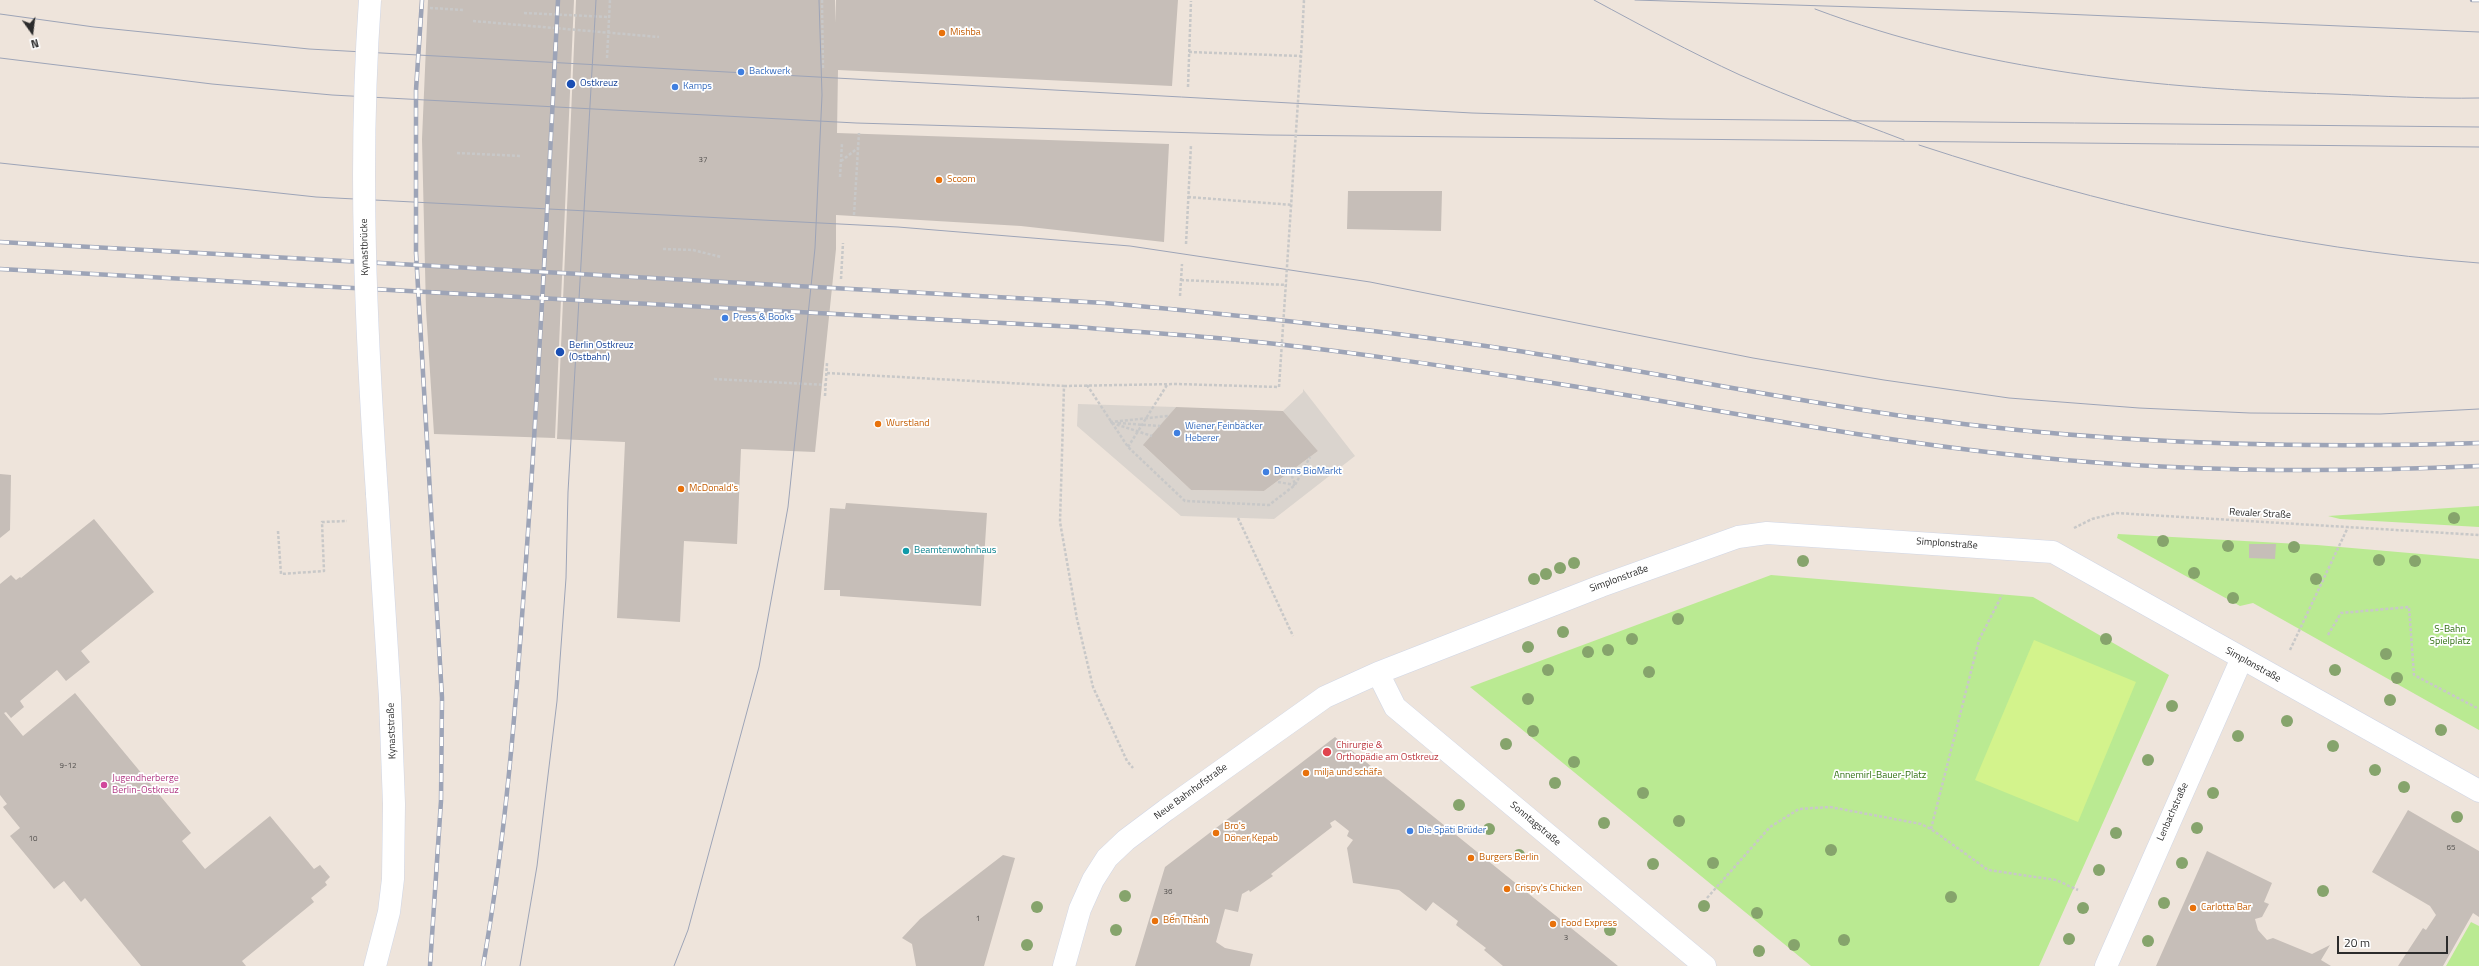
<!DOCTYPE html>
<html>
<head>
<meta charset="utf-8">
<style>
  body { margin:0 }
  #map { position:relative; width:2479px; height:966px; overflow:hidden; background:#eee4db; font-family:"Titillium Web",sans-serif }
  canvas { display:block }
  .north { position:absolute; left:12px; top:12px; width:40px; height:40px; -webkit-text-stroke:3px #fff; paint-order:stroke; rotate:166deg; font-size:11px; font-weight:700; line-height:16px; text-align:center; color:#2b2b2b }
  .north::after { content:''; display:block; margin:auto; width:14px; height:18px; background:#2b2b2b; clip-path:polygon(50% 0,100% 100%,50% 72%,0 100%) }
  .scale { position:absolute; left:2337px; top:936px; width:111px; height:18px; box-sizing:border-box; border:2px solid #2b2b2b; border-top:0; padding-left:5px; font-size:12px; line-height:14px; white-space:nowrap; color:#2b2b2b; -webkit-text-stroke:3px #fff; paint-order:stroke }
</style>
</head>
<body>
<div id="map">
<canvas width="2479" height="966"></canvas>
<div class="north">N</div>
<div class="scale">20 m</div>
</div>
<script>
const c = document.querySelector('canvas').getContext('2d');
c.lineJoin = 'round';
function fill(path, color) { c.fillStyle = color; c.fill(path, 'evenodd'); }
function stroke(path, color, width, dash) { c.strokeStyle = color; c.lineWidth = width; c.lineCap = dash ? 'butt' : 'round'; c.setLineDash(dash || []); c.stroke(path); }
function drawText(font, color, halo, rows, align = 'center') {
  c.font = font + ' "Titillium Web",sans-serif'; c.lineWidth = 3.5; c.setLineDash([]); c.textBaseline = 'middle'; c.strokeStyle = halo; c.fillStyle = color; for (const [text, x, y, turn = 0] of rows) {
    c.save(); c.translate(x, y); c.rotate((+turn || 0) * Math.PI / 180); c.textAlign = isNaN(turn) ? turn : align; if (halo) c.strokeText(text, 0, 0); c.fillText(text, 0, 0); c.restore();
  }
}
fill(new Path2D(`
  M2479 506V527L2340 519 2328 516Z
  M2118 534 2317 545 2479 559V730L2253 603 2240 606 2117 538Z
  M1771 575 2033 597 2169 675 2039 966H1811L1470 687Z
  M2471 922 2479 926V966H2446Z`), '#baea92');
fill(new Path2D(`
  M2034 640 2136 682 2078 822 1975 780Z`), '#d3f38c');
fill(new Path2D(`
  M1303 389 1355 456 1274 519 1181 516 1077 426 1078 404 1176 407 1144 446 1191 490 1264 491 1318 451 1283 411 1303 392Z`), '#dad4ce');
fill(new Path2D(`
  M428 0H574L555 438 434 434 426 310 422 139Z
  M576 0H835L836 23V0H1178L1172 86 838 70 837 133 1169 144 1164 242 1021 226 836 215V249L815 452 741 449 737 544 684 541 680 622 617 618 625 442 557 439Z
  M1348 191H1442L1441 231 1347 229Z
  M1176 407 1283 411 1318 451 1264 491 1191 490 1143 445Z
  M0 474 11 475 10 530 0 538Z
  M846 503 987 513 981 606 840 596V590H824L830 508 845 509Z
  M94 519 154 592 81 651 90 662 66 681 57 670 20 701 24 707 11 718 6 712 4 713 23 736 75 693 191 833 182 841 205 869 270 816 314 869 320 865 330 877 325 882 327 885 311 898 314 902 242 961 246 966H141L85 898 81 902 64 881 54 889 10 836 20 828 3 807 7 804 0 795V584L11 575 16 580 20 577 21 578Z
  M2249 544H2276L2275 559 2249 558Z
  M1335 737 1450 830 1618 966H1503L1484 950 1486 948 1456 925 1458 921 1433 902 1426 911 1399 890 1353 883 1347 848 1353 840 1347 836 1349 831 1335 820 1330 823 1332 827 1271 874 1273 876 1250 892 1249 890 1242 894 1238 912 1225 909 1216 942 1225 948 1253 954 1250 966H1135L1165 867Z
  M2408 810 2479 851V917L2473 913 2443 966H2398L2423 928 2426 930 2436 915 2430 906 2372 872Z
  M2207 851 2272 883 2264 902 2269 904 2262 917 2255 919 2258 930 2267 940 2273 938 2312 954 2330 945 2321 960 2331 966H2156Z
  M1003 855 1015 858 984 966H916L912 944 902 938 920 919Z`), '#c6beb8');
const minor = new Path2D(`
  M1378 673 1395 707 1705 966
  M1064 966 1080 909 1093 880 1107 858 1126 840 1166 810 1325 697 1378 673 1601 586 1738 537 1767 533 2053 552 2479 791
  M2106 966 2242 658`);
const tertiary = new Path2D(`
  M375 966 389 912 393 879 394 804 390 698 377 494`);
stroke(minor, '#d0d6e5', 23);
stroke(tertiary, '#d0d6e5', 23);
stroke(new Path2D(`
  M822 0 823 69
  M430 8 464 10
  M524 13 609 17
  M473 21 659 37
  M1189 52 1301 56 1304 0
  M607 58 610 0
  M1188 87 1191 1
  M457 153 521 156
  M841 161 858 148
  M840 177 842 143
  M1188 197 1293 205
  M854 215 859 133
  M1186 244 1191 145
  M663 249 693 250 721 257
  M841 279 843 243
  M1181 280 1287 285
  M1180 296 1182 264
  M827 373 1064 386 1060 522 1077 619 1093 687 1127 761 1133 768
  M714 379 826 385
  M1087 385 1128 447 1185 501 1269 505 1295 485 1310 457
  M1064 386 1177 384 1279 387
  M825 396 827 363
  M1110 422 1168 416
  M1112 423 1152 436
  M1118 423 1160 426
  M1128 447 1167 385
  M1290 471 1295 484
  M1278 482 1295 485
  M1238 518 1293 636
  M2074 528 2092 519 2116 513 2479 535
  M278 531 281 574 324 571 322 522 347 521
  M2328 635 2341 613 2409 607 2414 675 2479 709
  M2290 650 2348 527
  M1931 829 1979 640 2002 595
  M1707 898 1770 827 1799 809 1830 807 1921 824 1931 829 1988 870 2056 880 2078 890`), '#c8c8c8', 2.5, [3, 2]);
stroke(minor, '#fff', 22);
stroke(tertiary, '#fff', 22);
stroke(new Path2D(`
  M1594 0C1642 26 1690 52 1740 75 1794 99 1849 119 1904 140
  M1635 0 2017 12 2479 32
  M1815 9C1980 71 2158 89 2333 94 2382 96 2431 99 2479 98
  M0 14 94 27 309 49 1472 113 1670 119 2479 127
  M0 58 212 84 332 95 856 123 1267 135 2479 147
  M1919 145C2099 204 2290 249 2479 263
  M0 163 316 197 898 227 1130 246 1370 282 1753 358 1884 380 2009 398 2139 408 2250 413 2380 414 2479 409
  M520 966 537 866 557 701 566 578 568 492 596 0
  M674 966 688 930 759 667 788 507 815 248 822 95 819 0`), '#9da4b7', 1);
const rail = new Path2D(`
  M422 0 416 90V253L442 698 441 801 430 966
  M2472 0H2479
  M0 242 1105 303C1239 315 1373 329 1506 349 1643 370 1780 399 1917 418 2104 444 2291 449 2479 443
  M0 269 1077 327C1134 332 1191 335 1247 341 1339 350 1430 364 1521 378 1692 404 1861 440 2033 457 2181 472 2330 473 2479 466
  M483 966C506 836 516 705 525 574 539 383 548 191 558 0`);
stroke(rail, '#9da4b7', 4.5);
stroke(rail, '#fff', 3, [9]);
const tertiaryBridge = new Path2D(`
  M370 0C358 165 366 330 377 494`);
stroke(tertiaryBridge, '#d0d6e5', 23, []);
stroke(new Path2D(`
  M1279 387 1301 56`), '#c8c8c8', 2.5, [3, 2]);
stroke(tertiaryBridge, '#fff', 22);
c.fillStyle = '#86a46c';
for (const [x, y] of [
  [2454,518],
  [2163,541],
  [2228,546],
  [2294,547],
  [2379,560],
  [1803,561],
  [2415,561],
  [1574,563],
  [1560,568],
  [2194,573],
  [1546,574],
  [1534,579],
  [2316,579],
  [2233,598],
  [1678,619],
  [1563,632],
  [1632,639],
  [2106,639],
  [1528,647],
  [1608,650],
  [1588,652],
  [2386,654],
  [1548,670],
  [2335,670],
  [1649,672],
  [2397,678],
  [1528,699],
  [2390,700],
  [2172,706],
  [2287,721],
  [2441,730],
  [1533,731],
  [2238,736],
  [1506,744],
  [2333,746],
  [2148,760],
  [1574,762],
  [2375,770],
  [1555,783],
  [2404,787],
  [1643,793],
  [2213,793],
  [1459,805],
  [2457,817],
  [1679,821],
  [1604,823],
  [2197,828],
  [1489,829],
  [2116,833],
  [1831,850],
  [1519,855],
  [1713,863],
  [2182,863],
  [1653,864],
  [2099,870],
  [2323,891],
  [1125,896],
  [1951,897],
  [2164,903],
  [1704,906],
  [1037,907],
  [2083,908],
  [1757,913],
  [1116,930],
  [1610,930],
  [2069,939],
  [1844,940],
  [2148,941],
  [1027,945],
  [1794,945],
  [1759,951]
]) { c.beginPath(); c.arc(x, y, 6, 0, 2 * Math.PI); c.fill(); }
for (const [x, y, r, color] of [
  [942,33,4,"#e8710a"],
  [741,72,4,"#3f7fe0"],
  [571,84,5,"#1a4fb4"],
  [675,87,4,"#3f7fe0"],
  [939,180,4,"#e8710a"],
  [725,318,4,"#3f7fe0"],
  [560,352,5,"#1a4fb4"],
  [878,424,4,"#e8710a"],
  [1177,433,4,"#3f7fe0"],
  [1266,472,4,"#3f7fe0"],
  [681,489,4,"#e8710a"],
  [906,551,4,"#0f9aa8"],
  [1327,752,5,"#e0444e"],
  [1306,773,4,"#e8710a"],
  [104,785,4,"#d1479c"],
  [1410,831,4,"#3f7fe0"],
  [1216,833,4,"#e8710a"],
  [1471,858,4,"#e8710a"],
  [1507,889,4,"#e8710a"],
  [2193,908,4,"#e8710a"],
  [1155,921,4,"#e8710a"],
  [1553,924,4,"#e8710a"]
]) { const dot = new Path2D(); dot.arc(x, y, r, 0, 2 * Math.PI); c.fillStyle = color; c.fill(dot); stroke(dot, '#fff', 1.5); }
drawText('8px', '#52504e', null, [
  ["37",703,160],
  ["9-12",68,766],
  ["10",33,839],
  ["65",2451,848],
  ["36",1168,892],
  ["1",978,919],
  ["3",1566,938]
]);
drawText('10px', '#c56008', '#fff', [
  ["Mishba",950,33],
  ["Scoom",947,180],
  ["Wurstland",886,424],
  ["McDonald's",689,489],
  ["milja und schäfa",1314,773],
  ["Bro's",1224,827],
  ["Döner Kepab",1224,839],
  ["Burgers Berlin",1479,858],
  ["Crispy's Chicken",1515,889],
  ["Carlotta Bar",2201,908],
  ["Bến Thành",1163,921],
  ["Food Express",1561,924]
], 'left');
drawText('10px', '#366cbe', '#fff', [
  ["Backwerk",749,72],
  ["Kamps",683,87],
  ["Press & Books",733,318],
  ["Wiener Feinbäcker",1185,427],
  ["Heberer",1185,439],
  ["Denns BioMarkt",1274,472],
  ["Die Späti Brüder",1418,831]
], 'left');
drawText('10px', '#164399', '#fff', [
  ["Ostkreuz",580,84],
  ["Berlin Ostkreuz",569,346],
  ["(Ostbahn)",569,358]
], 'left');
drawText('10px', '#2b2b2b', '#fff', [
  ["Kynastbrücke",365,247,-91],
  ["Revaler Straße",2260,514,3],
  ["Simplonstraße",1947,544,4],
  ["Simplonstraße",1619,579,-20],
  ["Simplonstraße",2253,665,29],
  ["Kynaststraße",392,731,-92],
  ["Neue Bahnhofstraße",1191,792,-36],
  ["Lenbachstraße",2173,812,-66],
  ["Sonntagstraße",1535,824,40]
]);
drawText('10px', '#0d838f', '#fff', [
  ["Beamtenwohnhaus",914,551]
], 'left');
drawText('10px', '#317012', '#fff', [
  ["S-Bahn",2450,630],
  ["Spielplatz",2450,642],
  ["Annemirl-Bauer-Platz",1880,776]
]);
drawText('10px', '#be3a42', '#fff', [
  ["Chirurgie &",1336,746],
  ["Orthopädie am Ostkreuz",1336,758]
], 'left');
drawText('10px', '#b23c85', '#fff', [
  ["Jugendherberge",112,779],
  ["Berlin-Ostkreuz",112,791]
], 'left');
</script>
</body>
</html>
